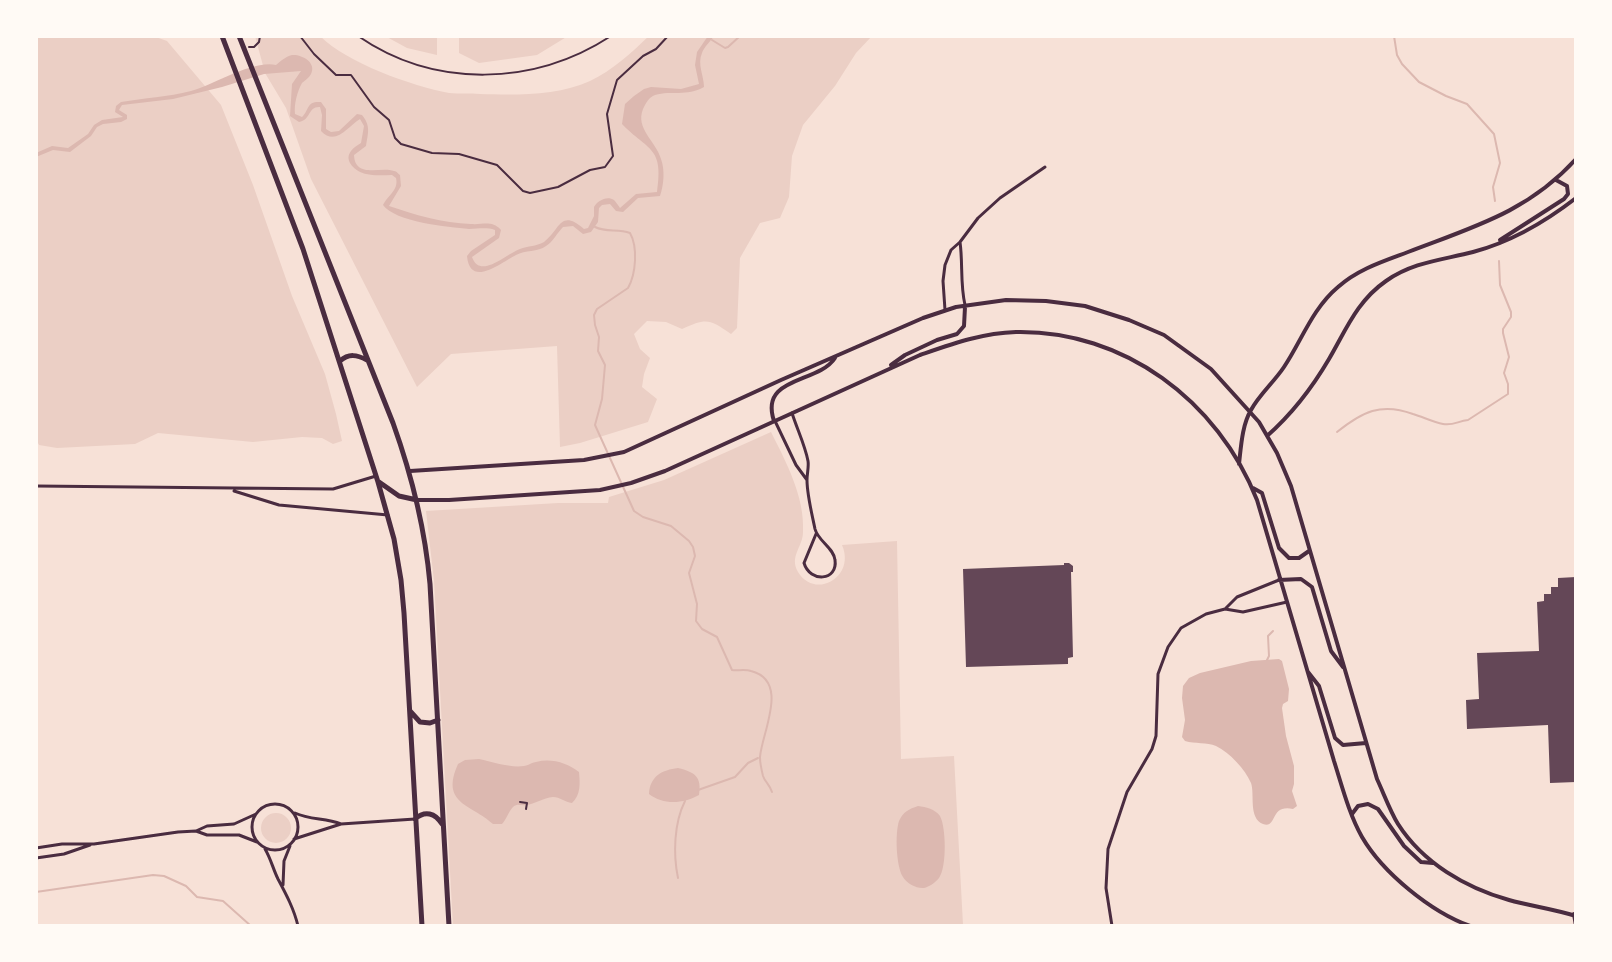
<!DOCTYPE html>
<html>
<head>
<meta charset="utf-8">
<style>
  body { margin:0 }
  #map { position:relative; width:1612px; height:962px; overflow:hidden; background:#f7e1d7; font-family:Arial,sans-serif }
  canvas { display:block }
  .frame { position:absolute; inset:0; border:38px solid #fffaf5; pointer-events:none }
</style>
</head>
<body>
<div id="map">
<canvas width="1612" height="962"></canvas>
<div class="frame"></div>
</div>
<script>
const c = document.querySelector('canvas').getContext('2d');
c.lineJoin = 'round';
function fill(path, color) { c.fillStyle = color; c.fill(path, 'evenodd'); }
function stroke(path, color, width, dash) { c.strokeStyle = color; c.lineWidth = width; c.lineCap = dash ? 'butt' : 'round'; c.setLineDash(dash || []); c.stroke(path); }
fill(new Path2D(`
  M37 36H153L167 41 221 105 253 185 292 296 325 374 336 414 342 441 333 444 322 438 302 437 253 442 158 433 135 444 57 448 39 445 36 439V37Z
  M255 36H320C347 63 412 86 449 93 459 94 470 93 480 94 515 95 558 96 590 81 612 71 632 52 649 36H872L856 53 835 86 803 125 792 156 789 197 780 218 760 223 740 258 737 328 731 334C709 319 707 318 682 329L666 322 647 321 634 334 640 349 650 358 644 374 642 387 657 399 648 422 580 443 560 447 557 346 451 354 417 387 311 179 286 108 265 73Z
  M385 36H437V55L407 48Z
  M459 36H568L537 55 479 63 459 53Z
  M771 432C786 462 805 497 803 532 803 547 789 556 798 572 815 600 856 577 842 545L897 541 901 759 954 756 963 925 453 926 434 581 426 511 558 503H608L609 497 664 480Z
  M261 828a15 15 0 1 1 30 0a15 15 0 1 1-30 0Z`), '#ebcfc5');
fill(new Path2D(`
  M708 36H714C710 42 704 47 702 53 697 64 704 76 704 87 686 97 672 90 655 95 649 97 646 103 643 109 635 129 656 141 661 159 665 170 664 184 660 196L638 198 623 212 616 211 610 204 602 205 599 208 598 222 591 232 583 234 573 226 563 227C557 233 553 242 546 246 538 252 525 250 516 255 502 262 470 289 467 256L471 251 495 235V230C486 227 478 229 469 229 448 227 395 222 383 205 388 195 399 190 396 178L392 175C384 175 374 176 366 174 356 172 343 161 351 151 354 147 358 145 361 143L364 126 360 119C348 126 336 147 321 131L322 115 320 107C308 106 311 120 299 122L290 116 292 84 301 71 264 74 222 87 173 99 122 105 119 110 127 115V119L121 122 103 124 97 127 91 136 70 152 53 150 36 157V153L52 146 68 148 88 134 94 125 102 120 123 117 115 112 116 106 121 102C144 98 168 97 191 91 214 85 252 60 276 65 281 61 285 57 292 55 301 54 317 62 311 74 309 78 305 80 302 83 297 92 294 104 295 114L302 117C310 109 306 101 321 102L326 109V129L331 132 339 131 357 114 362 115C371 126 368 133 366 146L354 155C355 179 381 166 394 171 397 171 398 174 400 175L401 186 389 206C416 215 442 223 471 224 483 225 492 220 501 230L499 238 472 257C480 280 506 254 520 249 527 246 538 246 544 242 560 230 560 208 584 229L588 228 594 216V207C597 201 607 195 614 200 616 202 618 205 620 208L636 194 657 192C664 146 648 151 622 124L625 104 634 96 644 89 651 87 681 89 699 84 695 65 697 52Z
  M1279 659 1282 661 1289 689 1288 701 1283 704 1282 708 1286 736 1294 766V784L1292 791 1297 806 1293 809C1269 804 1278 829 1263 824 1248 818 1255 794 1251 783 1245 769 1230 753 1216 746 1207 742 1195 744 1185 741L1182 737 1185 720 1182 698 1183 686 1189 678 1200 673 1251 661Z
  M479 759C493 762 510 768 524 766 531 765 529 763 536 762 552 758 567 763 579 772 580 783 581 795 572 803 565 802 560 797 553 797 543 798 535 804 526 805 521 806 518 803 513 807 509 811 506 820 502 824H493C471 804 440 804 458 764L465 760Z
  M678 768C695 772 702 777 699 795 683 804 663 805 649 794 650 776 662 770 678 768Z
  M918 806C926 807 935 809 940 816 946 827 947 867 939 878 936 882 929 887 924 888 917 889 906 883 903 877 896 866 895 833 899 821 903 812 909 809 918 806Z`), '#dcb8b0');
stroke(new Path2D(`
  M1394 36 1397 55 1402 64 1419 82 1446 96 1467 104 1494 134 1500 163 1493 187 1495 201
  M712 40 725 48 728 47 740 36
  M595 227C607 233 618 228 630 233 638 247 636 274 628 288L597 309 594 315 595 325 599 337 598 351 605 365 602 399 595 425 634 511 643 517 671 526 689 541 693 547 695 556 689 573 697 604 696 621 702 629 717 637 732 670C737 671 745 669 751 671 790 681 762 732 760 757 760 761 762 772 763 776 765 782 770 785 772 792
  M1337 432C1362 412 1381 402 1413 414 1423 417 1433 422 1443 424 1453 426 1458 421 1468 420L1508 394V384L1504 373 1509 357 1503 333V329L1511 317V312L1500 285 1499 261
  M1267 660 1269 656 1268 636 1273 631
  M698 790 735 777 748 763 758 758
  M678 878C673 854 674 823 685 801
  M36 892 153 875 164 876 186 886 197 897 223 901 251 926`), '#dcb8b0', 2);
fill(new Path2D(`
  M1064 563H1069L1073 566V572H1071L1073 657 1068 658V664L966 667 963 569 1064 565Z
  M1576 577V782L1550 783 1548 725 1467 729 1466 700 1479 699 1477 653 1539 651 1537 602 1544 601V594H1551V587H1558V578Z`), '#644757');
stroke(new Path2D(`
  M300 36 314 54 336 75H351L374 107 389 120 395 138 401 144 432 153 459 154 497 165 523 191 530 193 558 187 590 170 605 167 613 156 607 114 617 80 643 56 656 49 668 36
  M249 47H254L259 42 260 36
  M520 802 527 803 526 809`), '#4a2c40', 2);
stroke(new Path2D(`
  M358 36C435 89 534 86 611 36`), '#4a2c40', 2);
stroke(new Path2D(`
  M960 242C963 263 960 284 965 305
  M945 310 943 281 945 265 951 250 960 242 978 218 1000 198 1045 167
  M792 413C797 429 805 445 808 461 809 467 807 473 807 480 807 495 812 514 815 529 818 541 834 548 835 560 838 581 810 583 804 563L816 534
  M775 421 796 465 807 480
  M36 486 333 489 376 476
  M234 491 279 505 388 515
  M1225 609 1237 597 1279 580
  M252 827a23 23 0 1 1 46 0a23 23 0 1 1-46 0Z
  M295 813C310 820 325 818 341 824
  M196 831 207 826 234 824 256 814
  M294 839 341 824 415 819
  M36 848 62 844H94L178 832 196 831 207 835H239L257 842
  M265 849C271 859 273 869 278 879 286 894 294 909 298 926
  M36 858 64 854 90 845
  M283 885 284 861 290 846
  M1112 926 1106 888 1108 849 1127 792 1152 749 1156 736 1158 674 1168 647 1181 628 1206 614 1225 609 1243 612 1287 602`), '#4a2c40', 3);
stroke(new Path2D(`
  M1500 240 1564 199 1568 194 1567 186 1556 180
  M891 365 905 355 937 340 957 334 964 326 965 307
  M774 421C759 376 818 384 835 358
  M1267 436C1292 414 1312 388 1329 359 1346 330 1357 301 1386 281 1413 262 1442 260 1473 252 1511 242 1545 222 1576 198
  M1239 464C1241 447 1242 425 1251 410 1259 395 1274 382 1284 367 1302 340 1312 309 1338 287 1358 269 1384 261 1408 252 1473 227 1528 212 1576 159
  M410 471 584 460 624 452 781 380 923 318 956 307 1006 300 1046 301 1085 306 1129 320 1164 335 1211 369 1259 422 1277 453 1291 486 1377 779C1384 794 1390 811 1398 824 1423 863 1466 888 1509 900 1531 906 1554 909 1576 916
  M1253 488 1262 493 1279 548 1289 558H1299L1309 551
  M417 500H449L600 490 631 483 665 471 920 355C952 344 982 333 1016 332 1124 330 1218 401 1257 500L1334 761C1342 786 1349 814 1362 837 1383 873 1431 912 1470 926
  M1279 580 1301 579 1312 587 1331 651 1343 667
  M1308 672 1319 686 1335 738 1343 745 1366 743
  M1352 814 1358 806 1368 804 1378 809 1404 846 1421 862 1433 863
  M1574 914 1576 926`), '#4a2c40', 4);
stroke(new Path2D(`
  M222 36 303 249 378 482 394 539 401 580 404 613 422 926
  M239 36 393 423C412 476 425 528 430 584L449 926
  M340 361C349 353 357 355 367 360
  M379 482 399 496 417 500
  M410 711 420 722 430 723 438 720
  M415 819C425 810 435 813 442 824`), '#4a2c40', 5);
</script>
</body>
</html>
